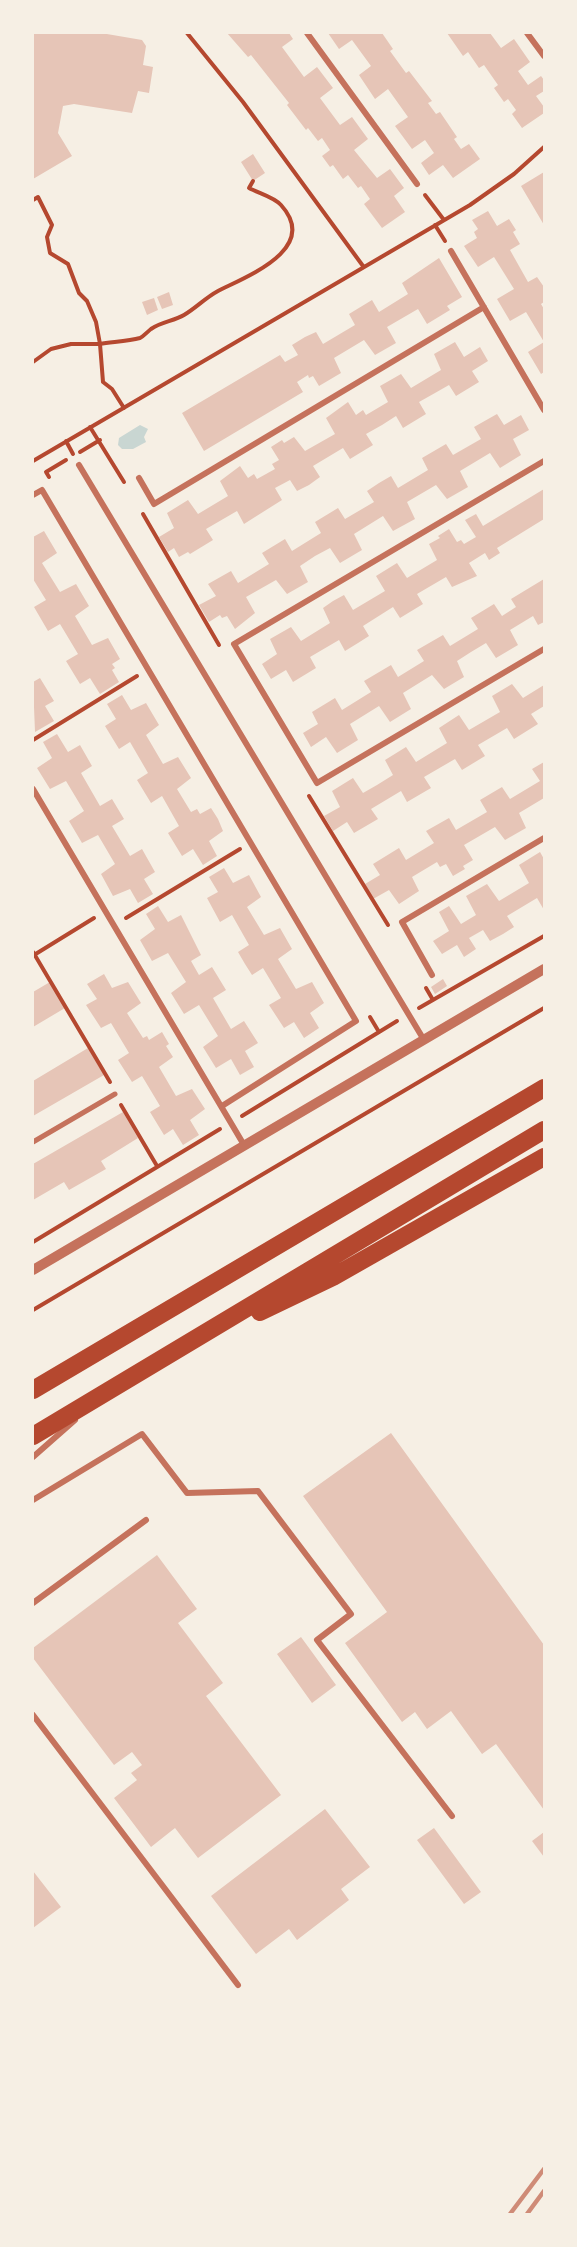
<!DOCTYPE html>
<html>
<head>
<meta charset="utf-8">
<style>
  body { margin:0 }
  #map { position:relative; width:577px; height:2247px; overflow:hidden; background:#f6efe4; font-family:Jost,sans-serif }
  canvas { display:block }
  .frame { position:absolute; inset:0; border:34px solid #f6efe4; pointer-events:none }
</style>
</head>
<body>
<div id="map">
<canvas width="577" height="2247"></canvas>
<div class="frame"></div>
</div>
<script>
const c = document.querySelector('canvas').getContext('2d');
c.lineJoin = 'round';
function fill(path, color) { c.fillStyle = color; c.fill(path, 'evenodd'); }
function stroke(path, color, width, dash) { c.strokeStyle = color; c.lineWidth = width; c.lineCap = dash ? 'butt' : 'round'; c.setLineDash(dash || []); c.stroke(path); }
fill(new Path2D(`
  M140 425 148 429 144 437 146 442 133 449H122L118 445 119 438Z`), '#c9d6d2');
fill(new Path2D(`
  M33 33H101L142 40 146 46 143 65 153 67 149 93 138 91 132 113 74 104 63 106 58 133 72 156 33 179Z
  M227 33H289L293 39 282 47 304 77 317 67 333 88 320 98 340 125 352 117 368 139 354 150 377 178 390 169 404 188 394 196 405 212 382 228 364 204 370 199 361 186 358 188 348 175 343 179 333 165 330 167 322 156 330 150 322 138 318 141 308 128 306 130 287 105 289 103 251 55 248 57Z
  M328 33H382L393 49 390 51 406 73 409 71 432 101 428 103 436 114 440 112 457 137 454 139 461 149 469 144 480 159 453 178 443 165 429 175 421 163 434 153 425 140 412 149 395 126 408 117 388 89 375 99 359 75 371 66 352 40 339 49Z
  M447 33H490L501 48 514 39 530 62 518 71 528 85 541 76 544 80V91L536 96 544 107V113L522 128 512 114 516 110 508 99 504 102 494 88 498 85 484 65 479 68 468 52 463 56Z
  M253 154 265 173 253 181 241 162Z
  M544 172V225L521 186Z
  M488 211 497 226 509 219 516 230 513 232 520 244 510 250 528 282 537 277 544 287V302L541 304 544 309V372L541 374 528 352 544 342 526 312 510 321 497 299 514 289 494 257 478 267 464 246 477 238 474 232 478 229 472 220Z
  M439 258 462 297 447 306 450 310 427 324 418 309 387 327 396 343 375 355 364 340 334 358 341 373 319 386 313 376 309 378 308 375 297 382 303 392 204 451 182 413 280 355 285 362 298 355 292 345 305 337 316 332 323 344 355 325 349 314 372 300 379 312 408 294 402 283Z
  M169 292 173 305 162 309 157 297Z
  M154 298 158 310 147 315 142 302Z
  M455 342 464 357 480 347 488 361 472 371 479 382 456 396 449 385 435 393 419 402 426 414 403 428 396 416 382 425 366 434 373 445 350 459 343 448 313 466 320 477 309 485 297 491 290 480 275 488 282 500 255 517 244 524 237 511 206 529 213 540 190 554 188 552 179 557 174 548 168 552 159 537 174 528 167 513 188 500 198 514 228 496 220 481 240 466 248 478 254 474 257 479 275 469 272 464 279 460 271 447 282 440 284 443 294 437 305 451 335 434 326 418 348 402 356 415 363 410 366 415 388 402 380 386 401 374 411 388 441 370 434 354Z
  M497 414 504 425 521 415 529 430 513 439 521 455 500 468 490 453 460 471 468 487 447 499 436 485 407 502 415 519 393 531 383 516 354 534 362 550 340 563 330 548 315 556 300 566 308 582 287 594 276 580 246 597 255 613 235 629 227 616 222 618 220 615 209 622 199 605 216 596 208 584 231 571 238 583 269 564 262 553 285 539 292 551 321 533 315 522 338 508 345 519 374 502 367 491 379 483 391 476 398 488 428 470 422 458 446 444 453 455 481 439 474 427Z
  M544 489V519L497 548 500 553 489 560 485 553 469 563 477 576 452 587 446 577 417 594 423 604 400 618 393 607 363 626 369 636 358 643 345 651 339 640 310 657 316 668 293 682 286 670 271 679 262 664 277 654 270 639 291 627 301 641 330 623 323 608 333 601 344 595 353 610 385 591 376 576 397 563 407 578 437 560 429 544 440 538 438 536 449 529 457 542 461 540 464 544 476 537 465 520 476 514 483 526Z
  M44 531 57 553 42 563 60 592 76 584 89 606 75 616 92 645 108 638 120 659 112 664 115 668 112 670 119 682 100 694 90 678 80 684 66 661 78 654 60 624 48 631 34 607 46 600 33 579V537Z
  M544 579V622L538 625 533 616 510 630 518 645 496 658 486 643 471 652 457 661 464 677 444 689 432 675 403 693 411 709 390 722 379 706 350 724 358 740 337 753 326 737 311 747 303 733 318 724 312 712 335 698 342 710 371 692 364 681 391 665 398 677 424 661 417 650 443 635 450 646 478 629 471 618 494 604 502 616 516 607 511 599Z
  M40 678 54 701 45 706 54 721 35 732 33 682Z
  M512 684 523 698 544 685V706L531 714 538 724 514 739 507 728 478 745 485 756 462 770 455 759 424 777 431 788 407 802 401 791 371 809 378 819 354 833 347 822 333 831 324 816 340 807 332 791 353 778 363 793 377 785 393 775 385 760 406 747 416 762 447 743 439 728 459 715 469 730 500 712 492 696Z
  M122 695 131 710 146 703 159 725 146 735 163 764 178 757 191 778 177 789 191 812 197 809 200 814 211 808 218 819 223 831 209 841 217 856 203 865 193 849 182 856 168 833 179 826 162 796 151 803 137 780 148 773 130 742 119 749 105 726 116 719 107 704Z
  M57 734 68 752 80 745 92 766 81 773 100 806 112 799 124 819 112 826 130 856 142 849 155 872 144 879 153 894 138 903 130 889 113 896 101 874 115 864 98 835 82 843 69 821 84 811 66 781 50 789 37 768 52 758 43 742Z
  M544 762V798L519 813 526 828 505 840 495 827 464 845 473 860 463 866 465 869 453 876 446 864 440 867 437 862 412 877 419 891 399 904 389 890 373 899 365 884 380 875 373 864 399 848 406 860 434 843 426 831 449 818 456 830 487 812 480 800 502 787 510 799 540 781 532 769Z
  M540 852 544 859V910L537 898 507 916 514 927 503 934 490 941 483 930 469 938 476 949 464 957 457 945 442 954 433 941 449 931 439 912 449 906 461 924 476 915 466 896 487 884 499 901 529 883 519 865Z
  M224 868 233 883 249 875 261 897 247 907 264 935 280 928 292 949 278 959 296 989 312 982 324 1003 310 1013 319 1028 304 1038 294 1022 284 1028 269 1005 281 998 263 968 252 975 245 964 238 952 249 945 232 915 220 922 207 898 218 892 209 877Z
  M158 906 168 922 181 915 201 955 191 961 199 975 212 967 226 990 213 998 231 1029 244 1021 258 1043 245 1051 254 1067 240 1075 231 1059 216 1068 203 1047 218 1036 199 1005 184 1014 171 993 186 982 168 953 152 961 140 940 155 929 146 914Z
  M104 974 112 988 128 982 141 1003 127 1013 143 1038 147 1036 149 1040 162 1032 169 1044 166 1046 173 1057 159 1067 176 1096 192 1089 205 1109 190 1120 199 1135 183 1145 173 1129 164 1135 150 1112 160 1106 142 1076 132 1082 118 1060 129 1053 111 1023 101 1028 86 1005 97 999 87 984Z
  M443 979 447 986 435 994 431 987Z
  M50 982 65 1008 33 1027V992Z
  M88 1048 104 1075 33 1116V1081Z
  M123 1112 138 1138 101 1161 106 1169 69 1190 64 1182 33 1200V1164Z
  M391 1433 544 1645V1810L496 1744 482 1754 451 1711 427 1729 415 1712 402 1722 345 1643 387 1612 303 1496Z
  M157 1555 197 1609 178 1623 223 1683 206 1696 281 1795 198 1858 175 1828 151 1847 114 1798 137 1780 131 1773 142 1765 132 1752 114 1765 33 1658V1648Z
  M301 1637 336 1685 312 1703 277 1654Z
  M325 1809 370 1867 341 1889 349 1900 297 1940 289 1929 256 1954 211 1896Z
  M434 1828 481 1892 464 1904 417 1840Z
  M544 1832V1857L532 1841Z
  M33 1871 61 1907 33 1928Z`), '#e6c5b7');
stroke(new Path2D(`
  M187 33 243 102 363 266
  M425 195 444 220
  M33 200 38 197 52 225 47 237 50 253 68 264 79 293 87 301 96 322 100 344H71L51 349 33 362
  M435 225 445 241
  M124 408 112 389 103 382 100 344C112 342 128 341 140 338 144 336 147 332 151 329 161 322 174 321 184 315 196 308 205 298 218 291 245 277 321 249 281 205 274 197 258 193 249 188L253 181
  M90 427 124 482
  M66 441 73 454
  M80 452 100 440
  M33 461 470 205 514 174 544 147
  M49 477 46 472 66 460
  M143 514 219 645
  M33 740 137 676
  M309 796 388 925
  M126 918 240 849
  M33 952 110 1082
  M34 955 94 918
  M426 988 433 1000
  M419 1008 544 936
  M370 1017 379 1032
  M121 1105 157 1166
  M242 1116 397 1021
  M33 1242 220 1129
  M33 1310 544 1008`), '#b5482f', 4);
stroke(new Path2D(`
  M33 1142 115 1094`), '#c5725c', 5);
stroke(new Path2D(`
  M307 33 417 184
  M527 33 544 56
  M451 251 544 410
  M544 461 234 644 317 783 544 649
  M79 465 424 1040
  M139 478 154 504 484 307
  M33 495 42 490 356 1021 222 1106
  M33 789 244 1145
  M432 975 402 922 544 838
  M33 1457 75 1420
  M33 1500 142 1434 187 1493 258 1491 351 1614 317 1640 452 1816
  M33 1603 146 1520
  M33 1715 238 1985`), '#c5725c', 6);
stroke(new Path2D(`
  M33 1270 544 969`), '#c5725c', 10);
stroke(new Path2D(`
  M260 1312 333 1277 544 1157
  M33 1390 544 1088
  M33 1436 544 1130`), '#b5482f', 18);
stroke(new Path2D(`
  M510 2214 544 2169
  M527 2214 544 2191`), '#cf8b77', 4.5);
</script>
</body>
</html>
